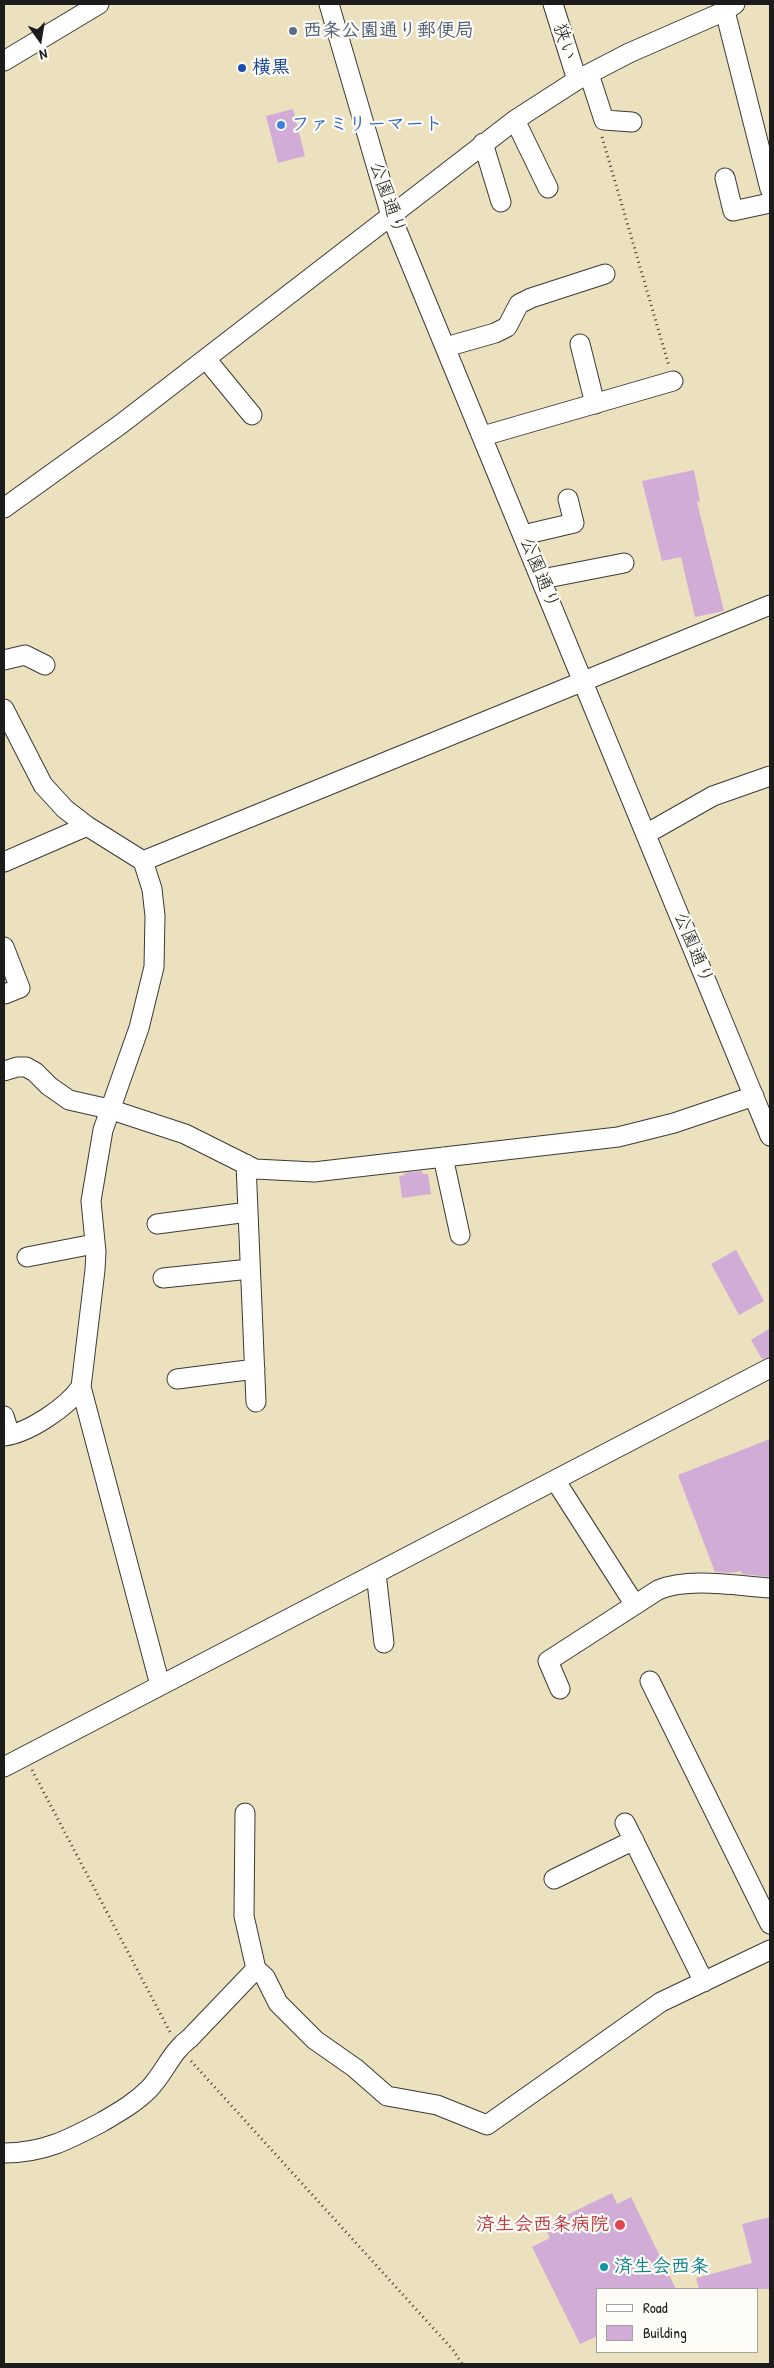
<!DOCTYPE html>
<html>
<head>
<meta charset="utf-8">
<style>
  body { margin:0 }
  #map { position:relative; width:774px; height:2368px; overflow:hidden; background:#ece1be; font-family:"Patrick Hand",sans-serif }
  canvas { display:block }
  .frame { position:absolute; inset:0; border:5px solid #1c1c1c; pointer-events:none }
  .legend { position:absolute; left:596px; top:2288px; width:162px; height:65px; box-sizing:border-box; background:#fdfcf7; border:1px solid #a3a29f; margin:0; padding:6px 9px; list-style:none; font-size:15px; color:#1c1c1c }
  .legend li { display:flex; align-items:center; gap:10px; height:25px }
  .legend b { width:25px; border:1px solid #a3a29f }
  .north { position:absolute; left:15px; top:15px; width:50px; height:50px; -webkit-text-stroke:4px #fdfcf7; paint-order:stroke; rotate:167deg; font-size:14px; font-weight:700; line-height:20px; text-align:center; color:#1c1c1c }
  .north::after { content:''; display:block; margin:auto; width:18px; height:22px; background:#1c1c1c; clip-path:polygon(50% 0,100% 100%,50% 72%,0 100%) }
</style>
</head>
<body>
<div id="map">
<canvas width="774" height="2368"></canvas>
<div class="frame"></div>
<ul class="legend">
<li><b style="height:6px;background:#fff"></b>Road</li>
<li><b style="height:14px;background:#d0acd7"></b>Building</li>
</ul>
<div class="north">N</div>
</div>
<script>
const c = document.querySelector('canvas').getContext('2d');
c.lineJoin = 'round';
function fill(path, color) { c.fillStyle = color; c.fill(path, 'evenodd'); }
function stroke(path, color, width, dash) { c.strokeStyle = color; c.lineWidth = width; c.lineCap = dash ? 'butt' : 'round'; c.setLineDash(dash || []); c.stroke(path); }
function drawText(font, color, halo, rows, align = 'center') {
  c.font = font + ' "Patrick Hand","Klee One",sans-serif'; c.lineWidth = 4.5; c.setLineDash([]); c.textBaseline = 'middle'; c.strokeStyle = halo; c.fillStyle = color; for (const [text, x, y, turn = 0] of rows) {
    c.save(); c.translate(x, y); c.rotate((+turn || 0) * Math.PI / 180); c.textAlign = isNaN(turn) ? turn : align; if (halo) c.strokeText(text, 0, 0); c.fillText(text, 0, 0); c.restore();
  }
}
fill(new Path2D(`
  M293 109 305 156 278 163 266 116Z
  M694 470 700 501 697 502 724 611 695 617 681 557 662 561 642 481Z
  M422 1171 423 1174H428L431 1194 402 1198 399 1176 405 1175 404 1173Z
  M736 1250 764 1301 739 1315 711 1264Z
  M770 1328V1357L762 1359 751 1340Z
  M770 1439V1577L742 1574 741 1571 731 1573 715 1572 678 1475Z
  M612 2193 617 2204 631 2197 676 2289H598V2336L580 2344 532 2247 550 2238 544 2226Z
  M770 2217V2289H699L696 2278 752 2263 742 2224Z`), '#d0acd7');
const minor = new Path2D(`
  M329 4 391 216 770 1136
  M553 4 577 80
  M725 11 770 189
  M4 61 99 4
  M589 74 604 120 632 122
  M515 120 548 188
  M483 143 501 202
  M725 178 733 211 770 203
  M580 344 595 404
  M446 347 495 333 507 327 519 304 531 298 605 274
  M206 359 252 415
  M483 436 673 381
  M4 508 121 424 515 120 577 80 629 53 725 11 735 4
  M523 535 574 523 568 499
  M542 579 624 563
  M4 660 25 655 45 665
  M4 709 43 785 65 809 87 826 143 861 152 889 155 916 154 967 139 1028 103 1130 91 1201 96 1252 95 1270 81 1387 160 1685
  M646 834 713 796 770 776
  M143 861 770 605
  M4 862 87 826
  M4 947 20 988 5 994
  M4 1071 17 1067H26L35 1072 49 1086 69 1100 109 1109 185 1134 255 1169 314 1172 618 1137 674 1123 754 1096
  M443 1157 460 1235
  M246 1164 256 1402
  M157 1224 248 1212
  M27 1257 94 1244
  M163 1278 250 1269
  M177 1379 255 1369
  M4 1416 10 1435
  M4 1436C29 1433 67 1407 81 1387
  M555 1480 635 1605
  M376 1573 384 1643
  M650 1681 770 1924
  M560 1689 548 1661 658 1590C689 1577 737 1586 770 1588
  M4 1767 770 1368
  M245 1813 244 1916 256 1969 265 1977 278 2003 315 2040 355 2068 387 2096 437 2105 487 2125 661 2002 770 1950
  M625 1823 704 1982
  M554 1879 634 1840
  M4 2153C43 2153 68 2140 102 2122 119 2112 135 2103 149 2089 165 2072 171 2052 190 2038L256 1969`);
stroke(minor, '#3b3a34', 21);
stroke(new Path2D(`
  M602 137 669 366
  M32 1770 170 2032
  M191 2061 453 2350 462 2364`), '#3b3a34', 3, [1, 4]);
stroke(minor, '#fff', 19);
for (const [x, y, r, color] of [
  [293,31,5,"#5c6f8a"],
  [242,68,5,"#1a4fb4"],
  [281,125,5,"#3f7fe0"],
  [620,2225,6,"#e0444e"],
  [604,2267,5,"#0f9aa8"]
]) { const dot = new Path2D(); dot.arc(x, y, r, 0, 2 * Math.PI); c.fillStyle = color; c.fill(dot); stroke(dot, '#fdfcf7', 2); }
drawText('bold 19px', '#4e5e75', '#fdfcf7', [
  ["西条公園通り郵便局",303,31]
], 'left');
drawText('19px', '#1c1c1c', '#fdfcf7', [
  ["狭い",564,42,73],
  ["公園通り",387,198,71],
  ["公園通り",539,573,68],
  ["公園通り",693,948,68]
]);
drawText('bold 19px', '#164399', '#fdfcf7', [
  ["横黒",252,68]
], 'left');
drawText('bold 19px', '#366cbe', '#fdfcf7', [
  ["ファミリーマート",291,125]
], 'left');
drawText('bold 19px', '#be3a42', '#fdfcf7', [
  ["済生会西条病院",609,2225]
], 'right');
drawText('bold 19px', '#0d838f', '#fdfcf7', [
  ["済生会西条",614,2267]
], 'left');
</script>
</body>
</html>
